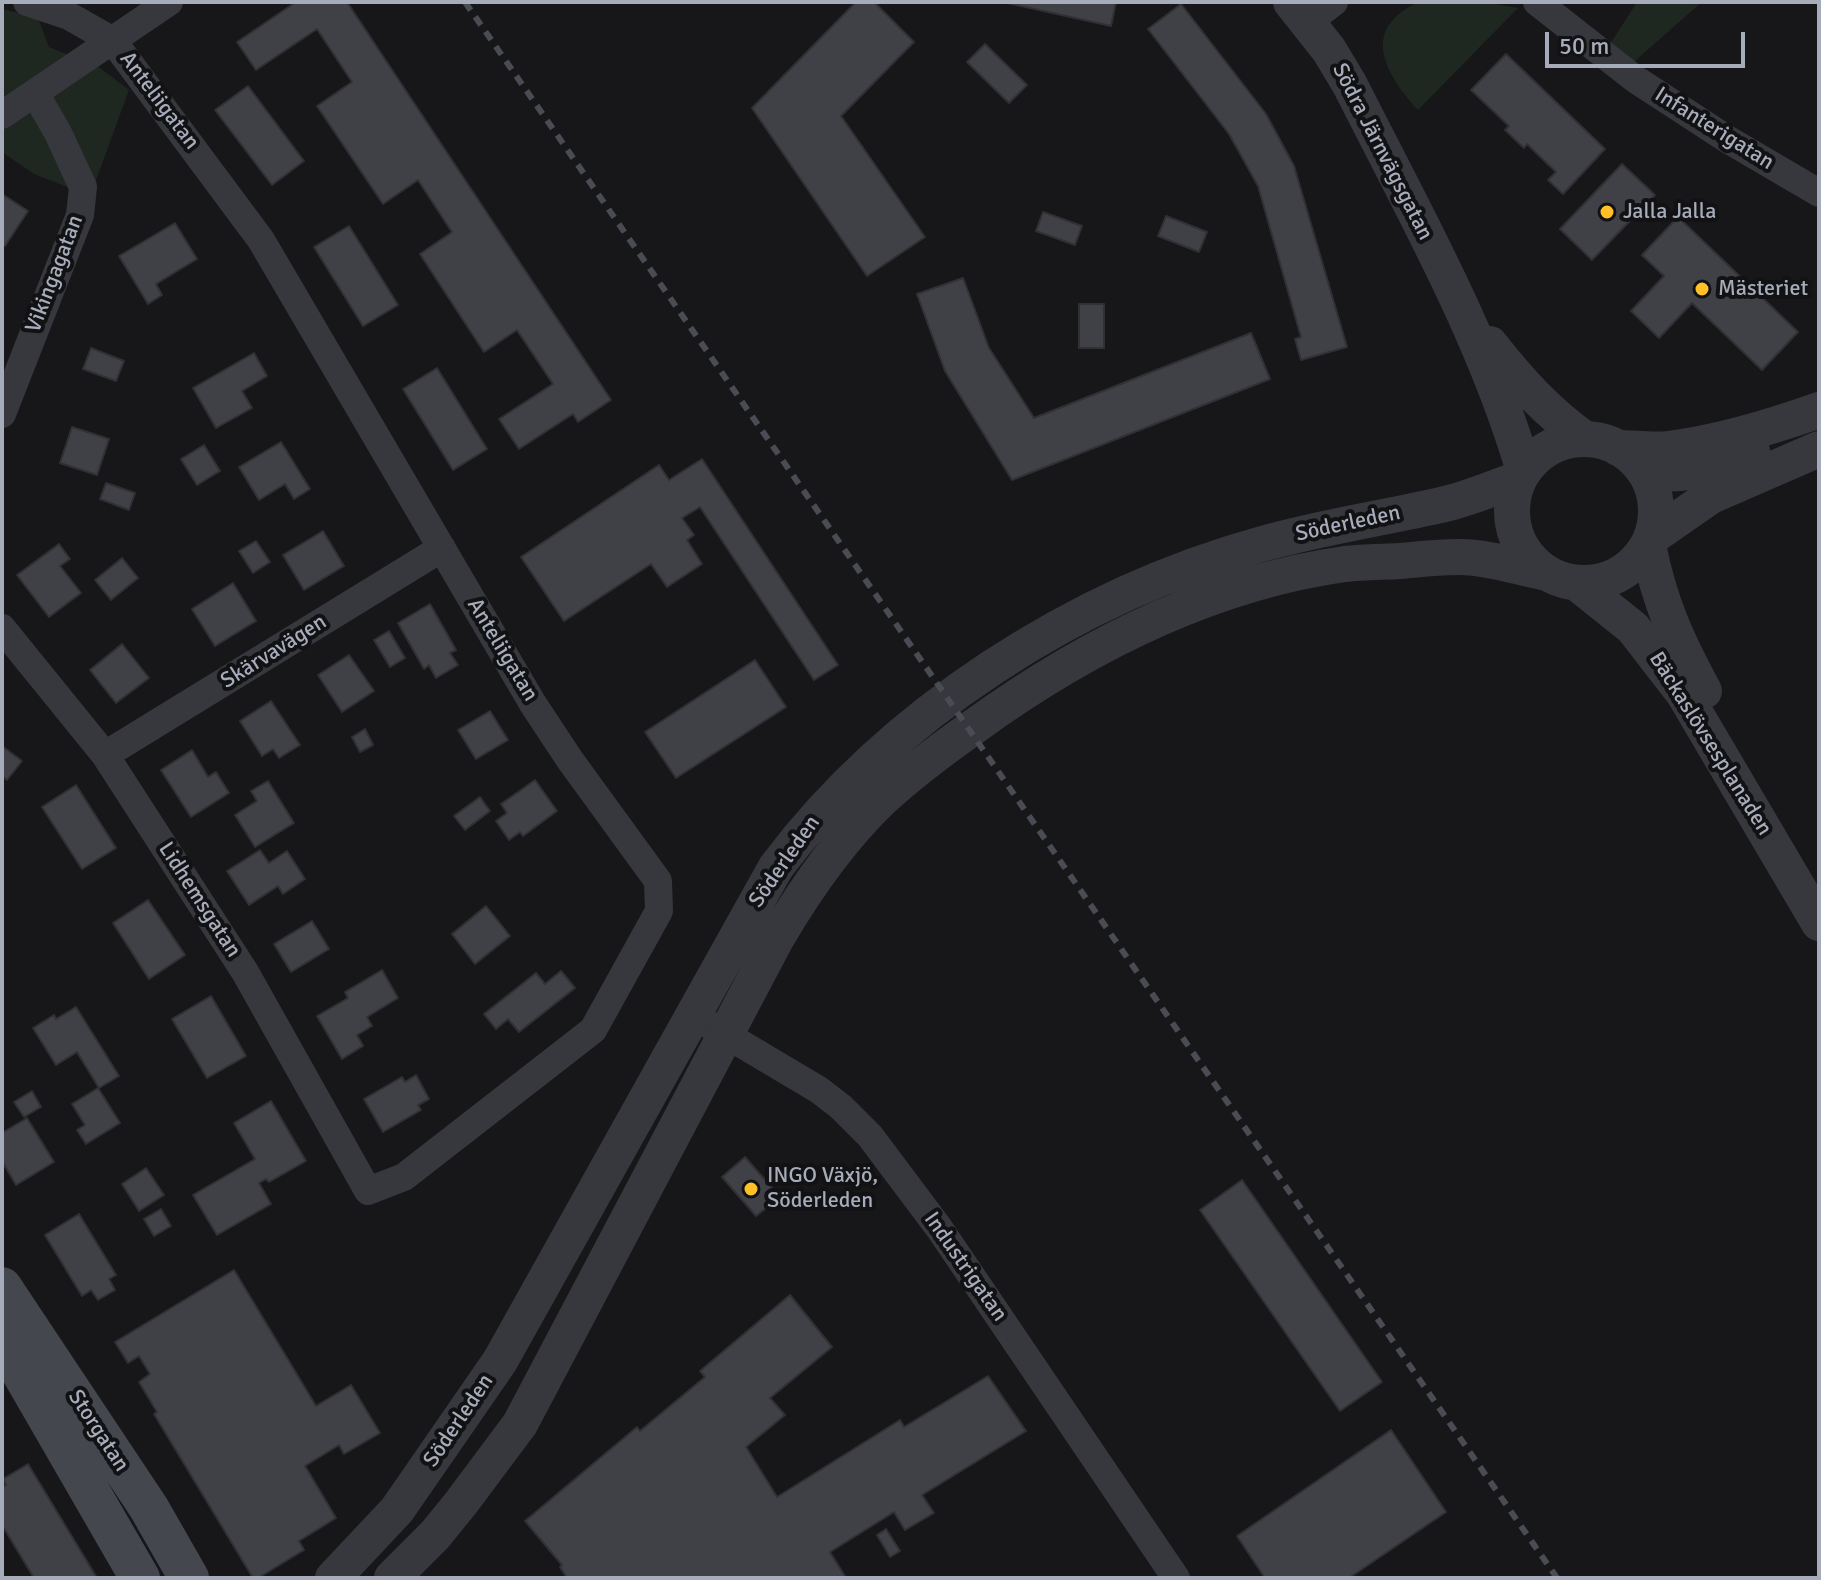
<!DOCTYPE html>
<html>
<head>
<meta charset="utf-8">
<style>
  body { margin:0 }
  #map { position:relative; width:1821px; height:1580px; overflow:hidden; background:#171719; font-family:Signika,sans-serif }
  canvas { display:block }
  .frame { position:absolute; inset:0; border:4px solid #a7acba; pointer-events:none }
  .scale { position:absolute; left:1545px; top:32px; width:200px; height:36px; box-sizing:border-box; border:4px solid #a7acba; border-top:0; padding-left:10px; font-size:24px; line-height:28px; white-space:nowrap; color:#a7acba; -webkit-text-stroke:6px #121214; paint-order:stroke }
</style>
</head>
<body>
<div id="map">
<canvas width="1821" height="1580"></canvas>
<div class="frame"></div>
<div class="scale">50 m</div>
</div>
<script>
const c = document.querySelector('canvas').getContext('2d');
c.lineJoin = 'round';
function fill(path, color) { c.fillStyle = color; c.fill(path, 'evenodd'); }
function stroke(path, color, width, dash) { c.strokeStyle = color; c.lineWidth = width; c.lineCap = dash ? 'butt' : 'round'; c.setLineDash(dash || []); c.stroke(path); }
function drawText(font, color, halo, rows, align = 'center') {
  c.font = font + ' Signika,sans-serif'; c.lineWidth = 8; c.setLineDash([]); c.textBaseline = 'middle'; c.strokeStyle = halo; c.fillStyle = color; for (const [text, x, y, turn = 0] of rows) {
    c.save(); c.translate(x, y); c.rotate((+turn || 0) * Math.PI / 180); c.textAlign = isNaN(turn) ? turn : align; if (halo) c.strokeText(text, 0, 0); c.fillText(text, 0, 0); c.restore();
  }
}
fill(new Path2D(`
  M1420 2H1484L1518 8 1418 110C1397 87 1367 48 1393 20 1400 12 1410 5 1420 2Z
  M1637 2H1702L1628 67 1610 44Z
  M2 9 38 18 49 47 99 67 129 90 95 183 70 188 34 174 2 152Z`), '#1e2720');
const building = new Path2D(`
  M296 2H347L611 400 578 422 573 414 519 449 499 419 553 384 517 330 484 352 420 254 452 232 418 180 383 204 317 106 352 82 317 29 256 70 237 42Z
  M856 2H874L914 42 841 116 925 237 867 276 752 108Z
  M1003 2H1116L1111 26Z
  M1181 4 1266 114 1294 166 1347 347 1301 360 1295 339 1301 337 1258 186 1229 134 1148 29Z
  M985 44 1027 85 1009 103 967 62Z
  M1506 54 1605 149 1563 194 1548 180 1556 172 1527 144 1524 148 1505 130 1509 126 1471 90Z
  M248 86 304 161 272 185 215 110Z
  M1622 164 1655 195 1592 260 1560 229Z
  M2 194 28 211 5 246 2 244Z
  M1043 212 1082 226 1075 245 1036 231Z
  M1166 216 1207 232 1199 252 1158 236Z
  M1678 217 1798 332 1762 370 1692 303 1659 338 1631 311 1664 276 1642 255Z
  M175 223 197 259 156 284 162 295 148 304 119 256Z
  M349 226 398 305 363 326 314 247Z
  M963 278 989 348 1034 418 1251 333 1270 379 1012 480 945 371 917 294Z
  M1079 304H1104V348H1079Z
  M91 348 124 361 116 381 83 369Z
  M254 353 267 376 242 391 252 408 216 428 193 388Z
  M437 368 487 449 453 470 403 389Z
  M72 427 109 439 97 475 60 463Z
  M281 442 310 489 294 499 285 484 259 500 239 467Z
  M204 445 220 471 197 485 181 459Z
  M702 459 838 665 814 680 700 507 682 518 694 535 687 540 702 564 667 587 651 564 564 621 521 557 659 465 669 480Z
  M106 483 135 493 129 510 100 499Z
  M323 531 344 566 304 590 283 555Z
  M256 541 270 562 253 573 239 551Z
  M59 544 70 559 60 566 81 593 49 617 17 575Z
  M122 558 138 578 111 600 95 580Z
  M233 583 256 621 215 646 192 609Z
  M430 604 456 650 450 653 458 665 436 678 429 665 424 669 398 623Z
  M389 631 405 658 390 667 374 640Z
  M122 644 149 678 116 703 90 670Z
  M349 655 374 691 342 712 318 675Z
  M755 660 786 707 676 778 645 732Z
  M271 701 300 745 279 758 273 749 262 756 240 721Z
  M490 711 508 740 476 759 458 730Z
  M365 729 373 745 360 752 352 737Z
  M2 746 22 761 7 780 2 776Z
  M192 750 208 777 216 772 229 793 191 817 161 770Z
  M535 780 557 811 523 836 520 832 509 840 496 821 507 813 501 804Z
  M268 781 294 823 255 847 235 815 257 801 251 791Z
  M76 785 116 848 82 869 42 807Z
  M480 797 490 811 465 830 454 816Z
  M260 850 269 863 287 851 305 879 283 894 278 886 249 905 227 871Z
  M148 900 185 955 149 979 113 923Z
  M486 906 510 936 475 964 452 934Z
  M312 921 329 949 291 972 274 944Z
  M382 970 398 998 367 1017 372 1026 357 1035 363 1046 342 1059 317 1016 348 998 345 992Z
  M561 971 575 988 519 1032 508 1019 496 1029 484 1014 536 973 545 984Z
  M211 996 246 1056 207 1078 172 1019Z
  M76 1007 119 1076 99 1088 77 1052 56 1065 33 1028 54 1015 56 1019Z
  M416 1075 429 1099 418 1105 421 1110 383 1132 364 1099 402 1077 405 1082Z
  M98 1088 120 1123 86 1144 77 1130 85 1125 72 1104Z
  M32 1091 41 1107 24 1117 14 1102Z
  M271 1101 306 1161 269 1182 266 1179 259 1183 271 1204 217 1235 193 1195 255 1159 234 1123Z
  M27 1118 54 1162 16 1185 2 1161V1133Z
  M745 1157 780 1197 756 1216 722 1177Z
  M146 1168 164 1195 139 1211 122 1184Z
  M1242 1180 1382 1382 1340 1411 1200 1210Z
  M161 1209 171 1226 154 1236 144 1219Z
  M79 1214 116 1275 109 1279 115 1290 98 1300 91 1290 82 1296 45 1235Z
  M234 1270 316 1406 351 1385 380 1433 344 1454 339 1445 305 1466 336 1518 299 1541 304 1550 258 1578H253L154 1414 157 1412 139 1382 150 1374 139 1356 128 1363 115 1342Z
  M790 1295 832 1347 770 1398 785 1415 746 1447 777 1497 900 1420 904 1427 988 1376 1026 1431 922 1495 934 1513 905 1530 894 1512 830 1552 846 1578H567L560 1567 562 1565 525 1521 637 1427 640 1431 705 1377 700 1371Z
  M1391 1430 1446 1512 1349 1578H1265L1237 1536Z
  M28 1464 97 1578H34L2 1525V1487L6 1485 3 1479Z
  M886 1529 900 1551 890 1557 877 1535Z`);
fill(building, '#404146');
stroke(building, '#313035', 2);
stroke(new Path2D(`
  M1537 2 1635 79 1727 139 1819 193
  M1309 21 1334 2
  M2 115 169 2
  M2 414 80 215 83 187 58 133 35 93
  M2 628 105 755 245 972 368 1191 404 1177 593 1030 659 911 658 881 570 760 533 704 261 240 113 41 69 16 27 2
  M105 755 442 548
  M708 1024 819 1090 841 1107 870 1136 939 1228 1176 1578`), '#37383e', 28);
stroke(new Path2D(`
  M1291 2 1329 50 1350 85C1413 210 1484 335 1524 471
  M1490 344C1519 381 1547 412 1585 439
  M1512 511a72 72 0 1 1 144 0a72 72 0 1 1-144 0Z
  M1618 448C1634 448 1652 451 1668 449 1719 443 1771 427 1819 410
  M1643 469C1681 482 1716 464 1752 451
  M1652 537 1711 496 1819 449
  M1648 545C1660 604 1676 639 1704 691
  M1578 584 1633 628 1684 694 1819 923
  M333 1578 397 1510 500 1361 776 867C892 713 1077 595 1262 544 1322 527 1384 518 1445 504 1470 498 1495 487 1519 479
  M392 1578 435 1535 461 1503 520 1424 776 939C806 888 839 840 882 799 910 773 941 750 972 728 1082 648 1210 583 1345 564 1363 562 1382 562 1400 561 1420 559 1440 557 1460 557 1487 557 1517 567 1543 572`), '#37383e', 36);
stroke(new Path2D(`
  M2 1287 149 1508 189 1578
  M2 1339 140 1578`), '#45474e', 40);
stroke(new Path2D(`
  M465 2 1557 1578`), '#4a4c53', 6, [10, 8]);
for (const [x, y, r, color] of [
  [1607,212,8,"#ffc028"],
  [1702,289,8,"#ffc028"],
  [751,1189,8,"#ffc028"]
]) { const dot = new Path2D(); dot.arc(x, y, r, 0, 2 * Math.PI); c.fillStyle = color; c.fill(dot); stroke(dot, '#121214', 3); }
drawText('22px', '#a7acba', '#121214', [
  ["Anteliigatan",159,101,53],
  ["Infanterigatan",1714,129,32],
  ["Södra Järnvägsgatan",1382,152,63],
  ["Vikingagatan",55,274,-69],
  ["Söderleden",1348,524,-12],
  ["Anteliigatan",502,650,59],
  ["Skärvavägen",274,652,-32],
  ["Bäckaslövsesplanaden",1710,744,58],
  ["Söderleden",785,862,-55],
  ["Lidhemsgatan",199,900,57],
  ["Industrigatan",965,1267,55],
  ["Söderleden",459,1421,-56],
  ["Storgatan",98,1431,57]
]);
drawText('22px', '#a7acba', '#121214', [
  ["Jalla Jalla",1623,212],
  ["Mästeriet",1718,289],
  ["INGO Växjö,",767,1176],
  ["Söderleden",767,1201]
], 'left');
</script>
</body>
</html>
